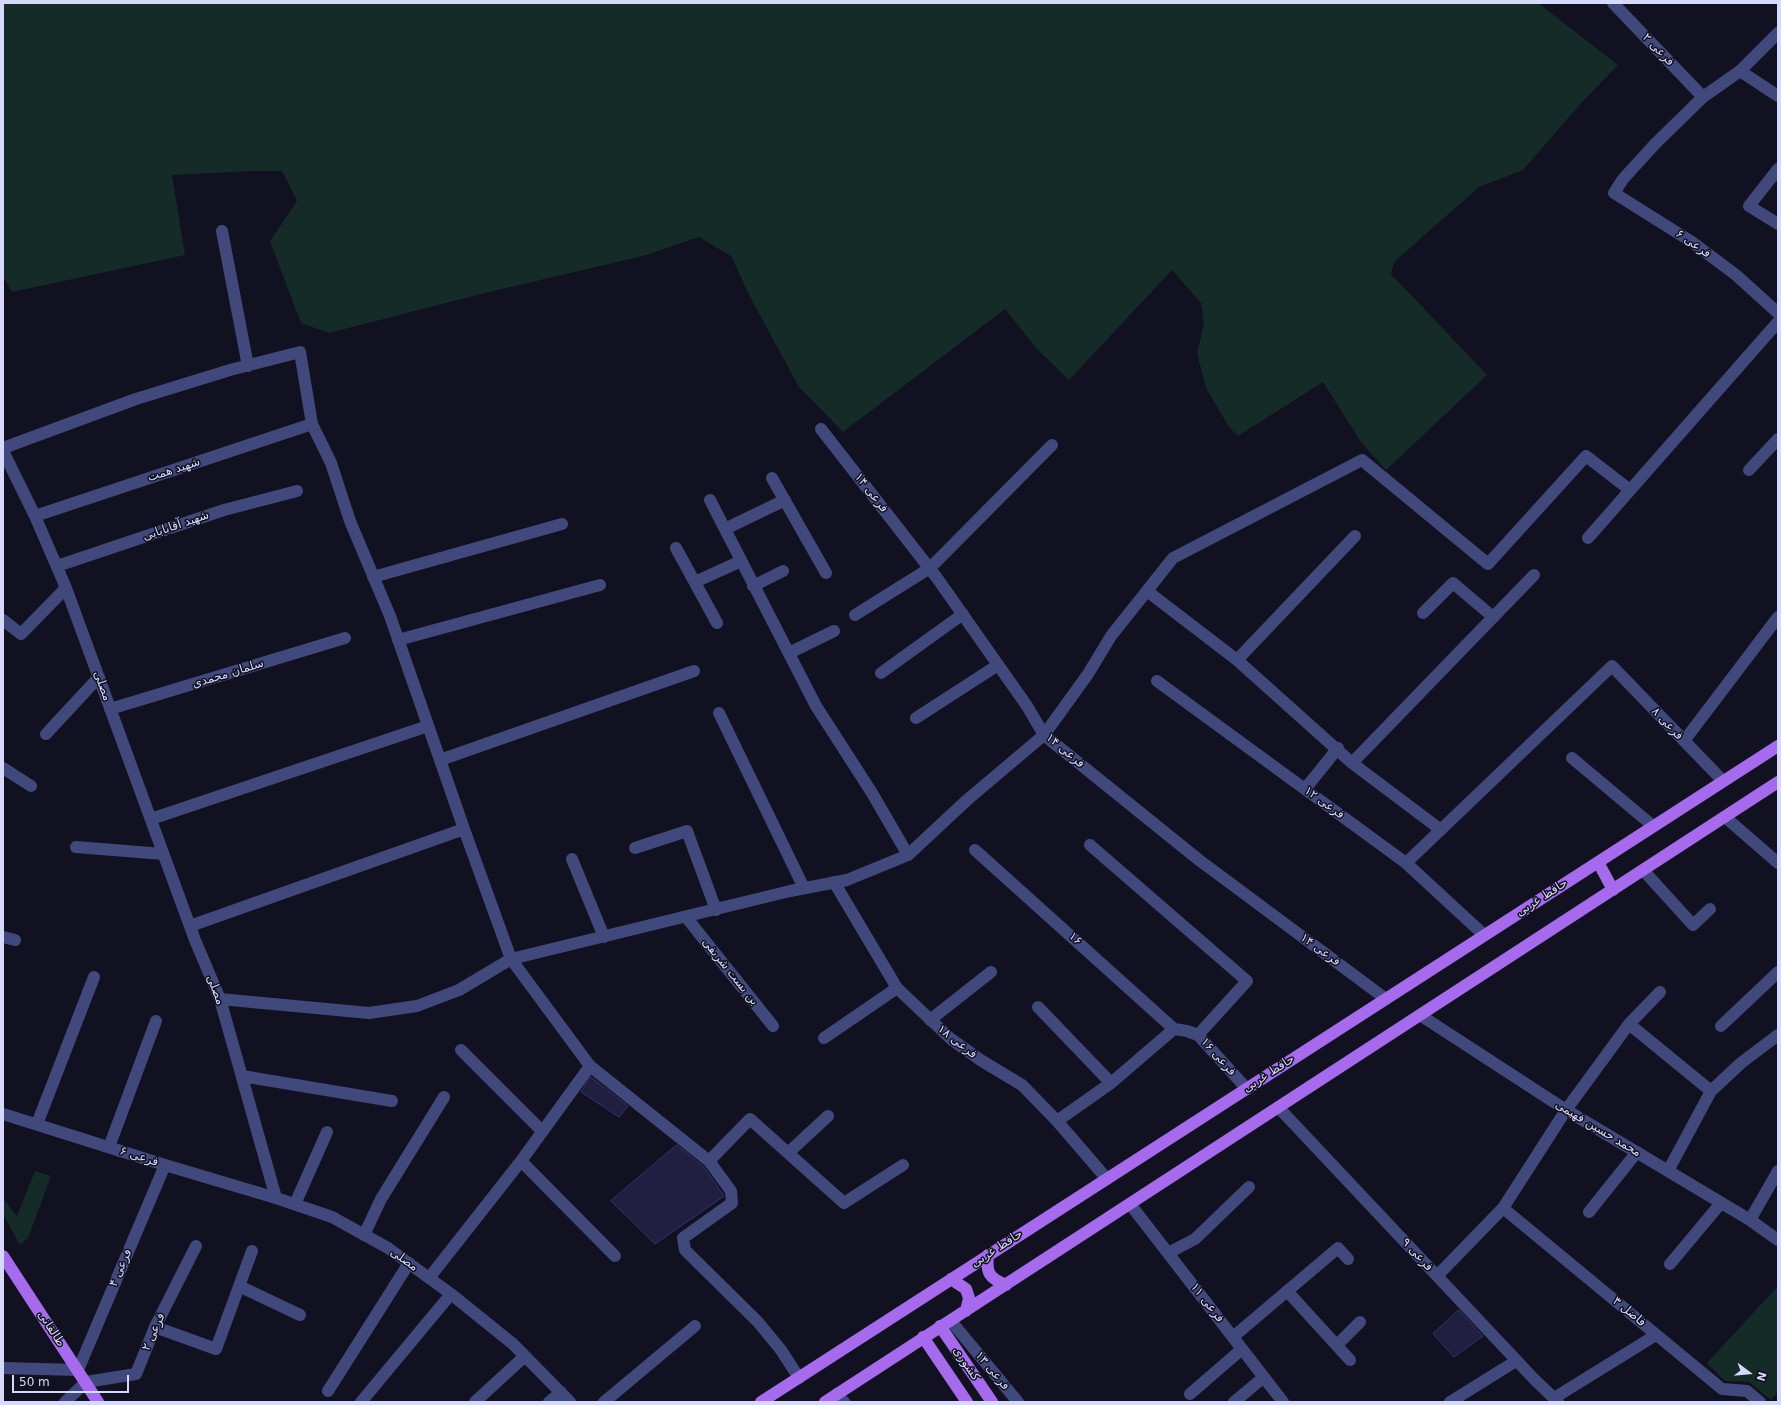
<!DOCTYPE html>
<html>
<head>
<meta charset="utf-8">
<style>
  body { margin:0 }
  #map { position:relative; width:1781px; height:1405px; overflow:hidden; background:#112; font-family:"DejaVu Sans",sans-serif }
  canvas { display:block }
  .frame { position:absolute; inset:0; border:4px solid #d7d9fa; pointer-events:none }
  .north { position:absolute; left:1729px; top:1353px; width:40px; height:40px; -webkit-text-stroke:3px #112; paint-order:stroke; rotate:106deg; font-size:11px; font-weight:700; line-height:16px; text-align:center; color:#d7d9fa }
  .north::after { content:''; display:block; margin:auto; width:14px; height:18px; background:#d7d9fa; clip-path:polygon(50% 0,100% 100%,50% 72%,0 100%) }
  .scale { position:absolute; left:12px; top:1375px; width:117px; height:18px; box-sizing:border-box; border:2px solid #d7d9fa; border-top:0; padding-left:5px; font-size:12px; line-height:14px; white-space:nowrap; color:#d7d9fa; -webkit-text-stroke:3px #112; paint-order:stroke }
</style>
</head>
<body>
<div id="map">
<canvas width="1781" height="1405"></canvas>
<div class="frame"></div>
<div class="north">N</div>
<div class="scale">50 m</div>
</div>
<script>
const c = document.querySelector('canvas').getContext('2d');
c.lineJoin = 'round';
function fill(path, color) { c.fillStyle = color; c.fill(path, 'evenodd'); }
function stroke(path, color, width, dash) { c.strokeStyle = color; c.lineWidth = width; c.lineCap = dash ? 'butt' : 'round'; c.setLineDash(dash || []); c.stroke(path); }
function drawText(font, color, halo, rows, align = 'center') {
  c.font = font + ' "DejaVu Sans",Cairo,sans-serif'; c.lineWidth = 3; c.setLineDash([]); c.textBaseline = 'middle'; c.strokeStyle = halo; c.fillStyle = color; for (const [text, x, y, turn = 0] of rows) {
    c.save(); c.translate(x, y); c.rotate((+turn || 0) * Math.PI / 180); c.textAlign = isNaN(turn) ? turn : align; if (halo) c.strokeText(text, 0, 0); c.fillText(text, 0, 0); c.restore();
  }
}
fill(new Path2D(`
  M3 3H1538L1618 65 1583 101 1523 170 1479 187 1394 262 1391 274 1487 375 1386 470 1361 442 1323 382 1238 436 1229 427 1206 388 1197 353 1204 324 1201 303 1172 270 1069 380 1037 349 1005 309 843 432 799 387 750 297 731 256 699 237 643 256 485 293 329 333 301 323 270 241 297 201 282 171H251L172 175 185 255 12 292 5 280H3Z
  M35 1171 51 1176 28 1238 20 1245 3 1214V1201L4 1200 17 1216Z
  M1778 1286V1392L1771 1400 1749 1382 1725 1381 1707 1363Z`), '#152b27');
const building = new Path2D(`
  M591 1077 628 1106 619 1117 581 1092Z
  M677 1145 704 1167 724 1196 655 1244 611 1201Z
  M1459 1310 1483 1336 1454 1357 1433 1334Z`);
fill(building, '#201f41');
stroke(building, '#35346a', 1);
stroke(new Path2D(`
  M1613 3 1703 97
  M1740 71 1778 33
  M1778 96 1740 71 1703 97 1655 144 1623 179 1614 193 1692 242 1736 275 1778 313
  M1778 169 1749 206 1778 224
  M222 231 248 366
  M821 429 937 578 1027 706 1044 735 1199 860 1386 999
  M3 448 136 399 230 370 300 352 312 424 331 463 350 521 390 616 464 829 511 959 590 1066 709 1161 750 1119 844 1203 903 1165
  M3 451 35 516 66 588 195 940 220 999 276 1198
  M1749 470 1778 439
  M772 478 826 573
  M710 500 816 706 872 793 908 855
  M35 516 312 424
  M725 529 785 500
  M1588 538 1778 322
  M676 548 717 623
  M57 566 224 510 297 491
  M373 577 562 524
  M695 582 741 561
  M753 586 783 571
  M1147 591 1237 660 1352 763 1441 830
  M1423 613 1453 583 1493 617
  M855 615 930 568 1052 445
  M3 620 21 634 66 588
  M398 640 600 585
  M789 653 834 631
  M1237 660 1355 536
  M881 673 963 614
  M1157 681 1406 863 1484 935
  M110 709 345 638
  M719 713 804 888
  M916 718 998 665
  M46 734 99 677
  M1684 741 1778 617
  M1572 758 1653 826
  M440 760 694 671
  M1352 763 1534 575
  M3 768 31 786
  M1305 789 1338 748
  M1725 817 1778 863
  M151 819 428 726
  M1090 845 1247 981 1198 1035
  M76 847 163 854
  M635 848 687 831 716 910
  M975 850 1174 1029
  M572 859 604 937
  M1406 863 1612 666 1723 781
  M1643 870 1693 925 1710 909
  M834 882 897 988 951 1039 982 1061 1022 1085 1057 1121 1107 1179
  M686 917 773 1026
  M190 926 464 829
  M3 937 15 940
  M220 999 369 1013 417 1006 459 990 511 959 790 891 847 880 908 855 967 800 1044 735 1088 674 1111 636 1173 558 1362 460 1488 564 1586 456 1630 490
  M1038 1007 1111 1083
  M1420 1015 1566 1110 1750 1220 1778 1240
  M930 1020 991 972
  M1629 1024 1711 1091
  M1721 1026 1778 972
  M824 1038 897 988
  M461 1050 542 1131
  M242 1076 392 1101
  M1278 1107 1534 1379 1558 1402
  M3 1114 165 1165 276 1198 332 1217 388 1248 451 1294 513 1344 570 1402
  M1057 1121 1111 1083 1174 1029 1187 1031 1198 1035 1247 1089
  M37 1124 94 977
  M109 1147 156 1021
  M788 1153 828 1116
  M521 1161 615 1256
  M709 1161 731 1191 732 1203 683 1238 685 1250 758 1322 781 1350 799 1378
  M1668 1171 1711 1091 1741 1063 1778 1035
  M295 1204 327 1132
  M1130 1204 1283 1402
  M1503 1208 1722 1389 1747 1391 1760 1402
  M1589 1212 1637 1152
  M1750 1220 1778 1171
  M364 1235 381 1199 444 1097
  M1168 1253 1195 1239 1249 1187
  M1670 1264 1721 1203
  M1437 1276 1503 1208 1566 1110 1629 1024 1660 992
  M429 1278 521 1161 590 1066
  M239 1286 300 1315
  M1287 1291 1350 1360
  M951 1321 1018 1402
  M155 1327 216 1349 252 1251
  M1233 1337 1338 1248 1348 1259
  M1337 1345 1360 1322
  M3 1368 78 1370 165 1165
  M328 1391 409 1263
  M837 1394 844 1402
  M1190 1394 1242 1349
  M1554 1398 1656 1335
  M65 1402 86 1382 136 1374 155 1327 196 1246
  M361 1402 451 1294
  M475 1402 525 1356
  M549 1402 561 1392
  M604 1402 695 1326
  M1234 1402 1264 1377
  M1450 1402 1516 1361`), '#41497c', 12);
stroke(new Path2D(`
  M1598 862 1613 890
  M988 1255C986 1273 989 1278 1006 1285
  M3 1256 98 1402
  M951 1279 966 1289 969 1298 966 1311
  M940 1326 992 1402
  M923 1337 967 1402
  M761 1402 1778 746
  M825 1402 1778 782`), '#a66bed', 12);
drawText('12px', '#d7d9fa', '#112', [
  ["فرعی ۲",1658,50,46],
  ["فرعی ۶",1693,244,35],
  ["شهید همت",174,470,-18],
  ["فرعی ۱۴",871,493,52],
  ["شهید آقابابایی",176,526,-19],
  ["سلمان محمدی",228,674,-17],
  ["مصلی",102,686,70],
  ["فرعی ۸",1667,724,46],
  ["فرعی ۱۴",1065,751,40],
  ["فرعی ۱۲",1324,803,36],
  ["حافظ غربی",1542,898,-33],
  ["۱۶",1075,939,42],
  ["فرعی ۱۴",1320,950,36],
  ["بن بست شریفی",730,972,51],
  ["مصلی",215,990,69],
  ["فرعی ۱۸",957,1042,38],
  ["فرعی ۱۶",1218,1057,48],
  ["حافظ غربی",1269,1074,-33],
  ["محمد حسین فهیمی",1598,1129,31],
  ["فرعی ۶",139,1157,18],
  ["حافظ غربی",997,1249,-33],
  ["فرعی ۹",1417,1255,47],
  ["مصلی",404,1260,35],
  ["فرعی ۴",121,1268,-67],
  ["فرعی ۱۱",1207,1303,52],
  ["فاضل ۳",1629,1312,40],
  ["طالقانی",51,1329,57],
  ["فرعی ۲",154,1332,-66],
  ["کشوری",966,1364,56],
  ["فرعی ۱۳",992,1371,50]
]);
</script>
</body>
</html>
